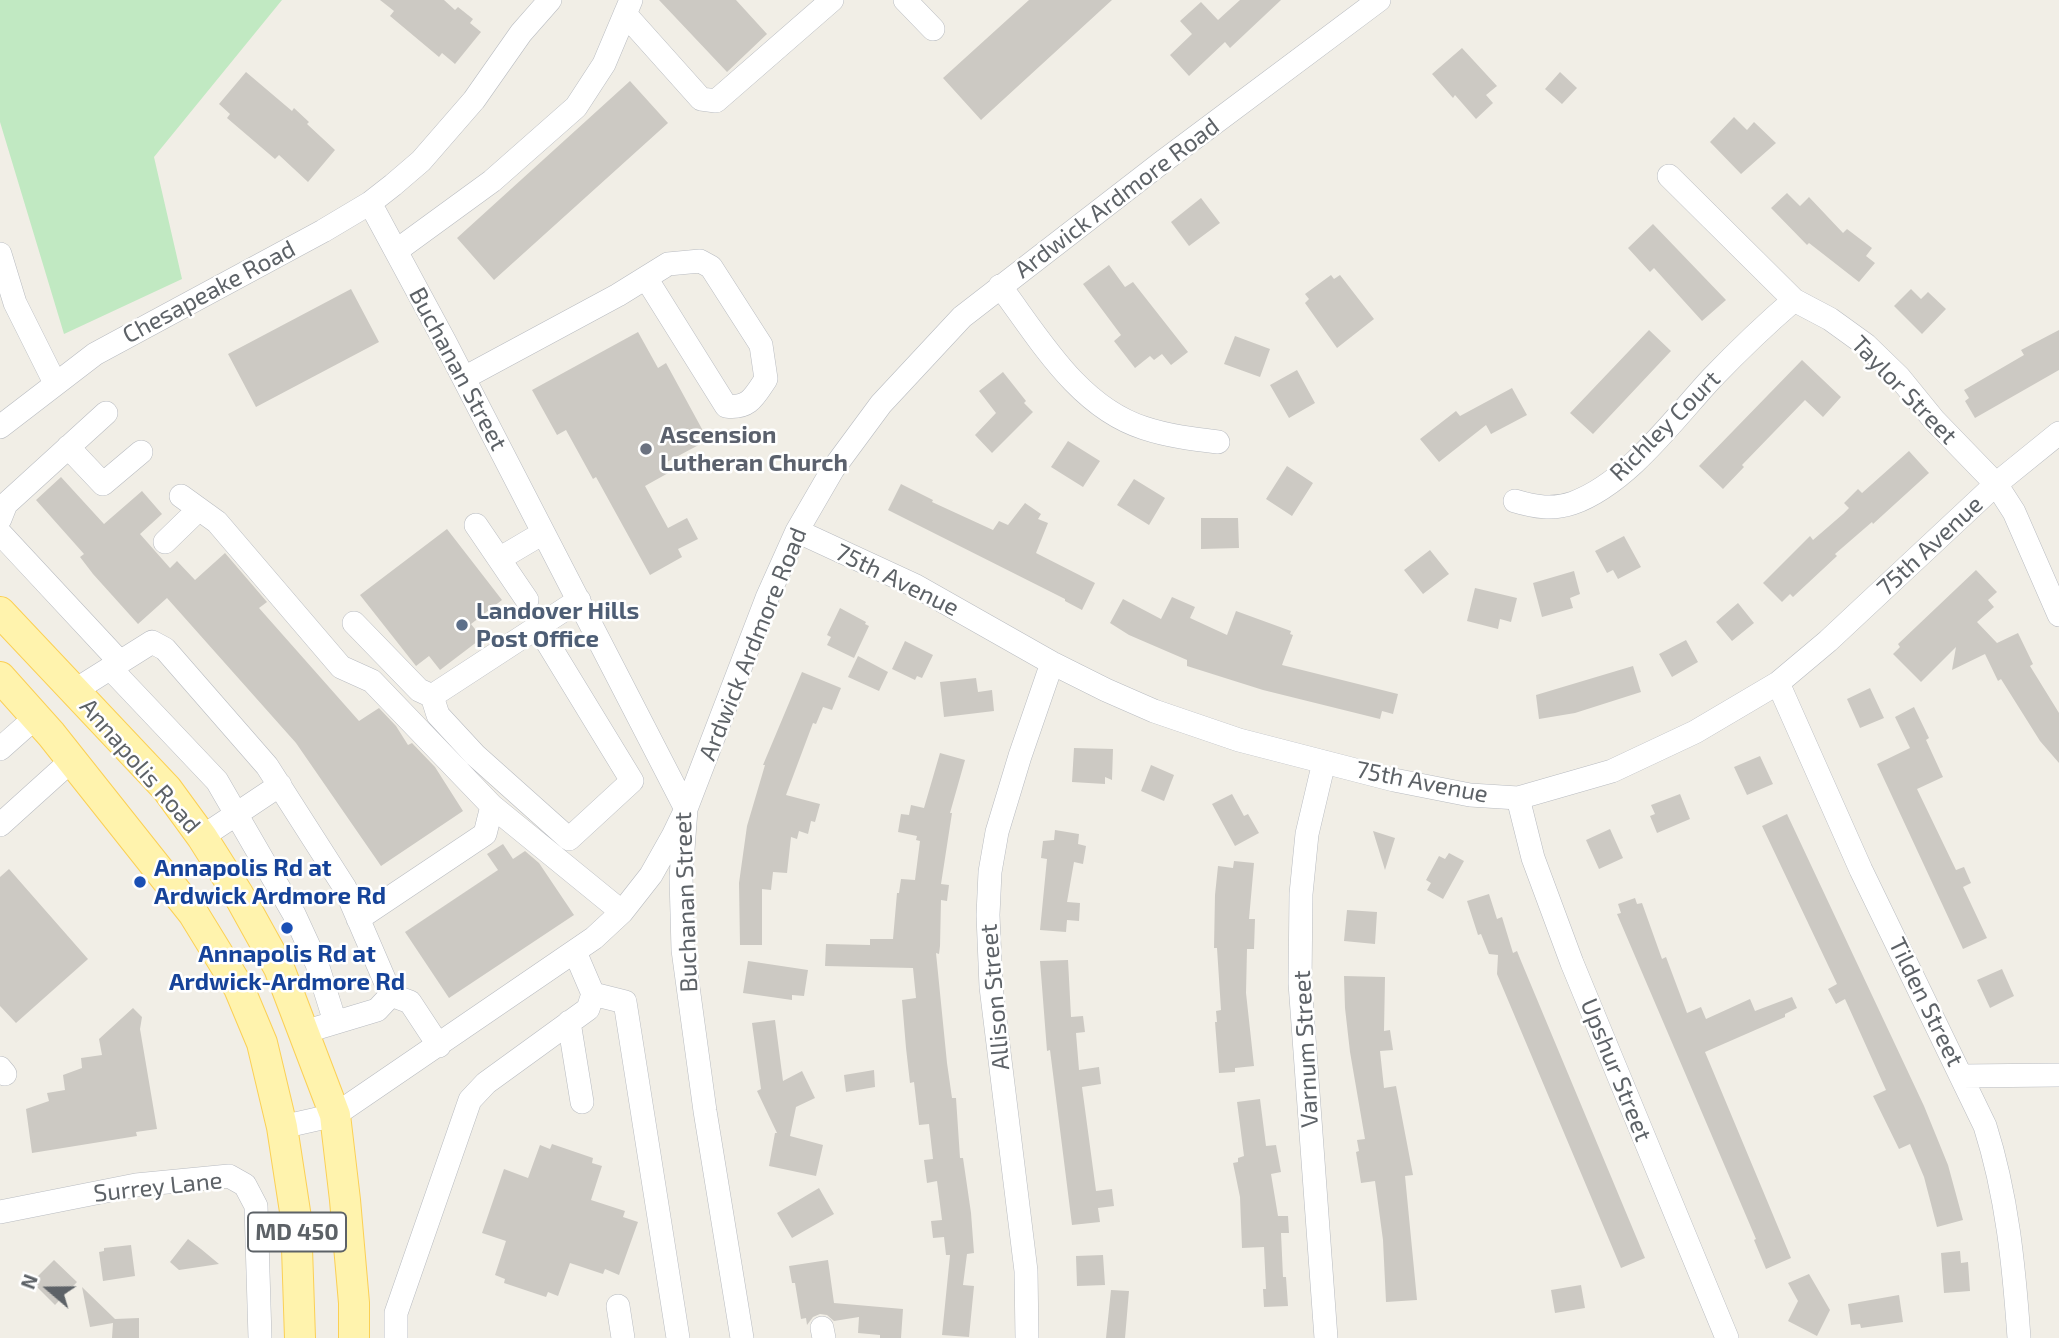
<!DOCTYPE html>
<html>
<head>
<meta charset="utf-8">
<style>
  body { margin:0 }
  #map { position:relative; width:2059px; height:1338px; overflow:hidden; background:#f1eee6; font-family:"Exo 2",sans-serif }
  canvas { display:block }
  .north { position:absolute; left:14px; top:1254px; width:70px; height:70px; -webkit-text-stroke:5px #fff; paint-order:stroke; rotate:290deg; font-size:19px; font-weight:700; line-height:28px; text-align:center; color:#5d6267 }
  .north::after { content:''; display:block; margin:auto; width:24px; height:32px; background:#5d6267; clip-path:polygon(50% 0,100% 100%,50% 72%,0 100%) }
</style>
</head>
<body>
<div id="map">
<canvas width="2059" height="1338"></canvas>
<div class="north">N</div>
</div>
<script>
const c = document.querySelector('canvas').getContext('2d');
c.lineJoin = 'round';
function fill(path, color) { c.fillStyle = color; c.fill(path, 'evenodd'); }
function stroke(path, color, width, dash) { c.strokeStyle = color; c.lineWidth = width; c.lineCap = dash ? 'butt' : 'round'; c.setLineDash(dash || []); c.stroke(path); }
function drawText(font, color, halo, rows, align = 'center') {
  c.font = font + ' "Exo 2",sans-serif'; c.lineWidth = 5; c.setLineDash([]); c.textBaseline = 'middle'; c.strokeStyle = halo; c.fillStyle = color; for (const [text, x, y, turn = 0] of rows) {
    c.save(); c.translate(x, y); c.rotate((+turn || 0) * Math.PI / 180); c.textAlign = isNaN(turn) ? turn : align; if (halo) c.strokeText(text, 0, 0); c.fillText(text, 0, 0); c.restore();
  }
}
fill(new Path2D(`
  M0 0H282L154 157 182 279 64 334 0 122Z`), '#c1e9c2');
fill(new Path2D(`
  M380 0H444L455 10 458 7 473 19 470 23 481 32 455 64 442 53 439 57 390 16 394 11Z
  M659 0H736L767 34 727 72Z
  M1029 0H1112L981 120 943 78Z
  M1240 0H1281L1230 48 1225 42 1189 76 1170 55 1192 34 1180 21 1201 2 1218 20Z
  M1462 48 1497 86 1486 95 1493 103 1476 119 1455 95 1453 98 1432 74Z
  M246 72 292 111 294 108 309 122 307 124 335 150 308 182 279 155 275 159 227 118 230 114 219 104Z
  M1560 72 1577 88 1562 104 1545 89Z
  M630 81 668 123 494 280 457 238Z
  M1734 117 1747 130 1754 122 1776 143 1741 174 1710 142Z
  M1787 193 1800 206 1809 197 1843 233 1847 229 1872 248 1866 256 1875 263 1859 282 1809 243 1807 245 1771 208Z
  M1201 198 1220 223 1189 246 1171 222Z
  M1653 224 1726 300 1702 321 1654 268 1650 272 1628 248Z
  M1109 265 1125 287 1133 282 1188 352 1171 365 1162 354 1154 360 1150 356 1135 368 1114 341 1121 335 1083 284Z
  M1331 275 1334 279 1340 275 1374 319 1337 348 1305 303 1309 299 1305 294Z
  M351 289 379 342 256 407 228 354Z
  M1911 289 1921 299 1928 292 1946 309 1922 334 1894 306Z
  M1649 330 1671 351 1593 434 1570 413Z
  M2059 330V370L1975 418 1965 401 1969 398 1964 390 2024 355 2021 350Z
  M638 332 658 368 666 363 708 440 665 463 670 472 645 486 668 528 687 518 698 539 678 549 682 557 650 575 596 477 593 479 566 430 557 435 532 390Z
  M1235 336 1270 349 1260 377 1224 364Z
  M1802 360 1841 397 1823 417 1805 400 1742 465 1744 467 1723 489 1699 466Z
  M1297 370 1315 403 1289 418 1270 385Z
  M1003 372 1026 401 1024 403 1033 412 992 453 975 435 996 413 979 391Z
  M1512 388 1527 415 1491 434 1486 425 1439 462 1420 439 1456 411 1460 416Z
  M1068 441 1100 461 1083 487 1051 467Z
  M1909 451 1929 473 1873 524 1872 522 1835 554 1837 556 1793 597 1790 594 1782 602 1763 583 1810 536 1813 540 1843 514 1849 508 1844 503 1858 489 1862 493Z
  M1287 466 1313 483 1292 516 1266 499Z
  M61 477 104 524 142 491 162 514 140 534 170 568 177 561 195 580 225 553 267 602 259 608 359 721 379 708 396 726 408 745 412 743 435 767 463 811 381 866 296 743 167 598 138 624 93 574 80 557 84 554 36 500Z
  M1134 479 1165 498 1149 525 1117 505Z
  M901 484 933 500 932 502 993 530 999 521 1008 525 1025 503 1041 514 1038 519 1048 523 1036 553 1095 583 1082 610 1065 601V599L888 510Z
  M1201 518H1238L1239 548 1201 549Z
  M447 529 502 600 471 624 482 638 440 670 429 656 416 666 360 595Z
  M1624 536 1641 567 1618 579 1613 570 1607 573 1595 551Z
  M1430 550 1449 574 1423 594 1404 570Z
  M1976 570 1997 592 1988 600 1994 607 1977 622 1997 643 2018 633 2033 664 2030 666 2059 713V763L2040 741 2001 679 1998 681 1985 654 1952 670 1956 647 1921 682 1893 654 1900 647 1898 644Z
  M1574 571 1580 594 1570 598 1573 608 1542 617 1533 583Z
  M1475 588 1517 598 1511 622 1500 619 1498 629 1467 621Z
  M1172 597 1195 607 1190 618 1227 635 1236 611 1291 631 1290 634 1293 635 1282 665 1398 694 1393 714 1382 711 1380 719 1263 690 1187 666V660L1129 635 1110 623 1123 599 1161 619Z
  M1738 603 1754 623 1732 641 1716 622Z
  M840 608 866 622 865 624 869 626 854 658 827 645 831 637 827 635Z
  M1686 640 1698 662 1672 677 1659 654Z
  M905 641 933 655 922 678 917 676 915 680 892 669Z
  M858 656 888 672 879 691 848 677Z
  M1633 666 1641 692 1575 713 1539 719 1536 695Z
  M802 672 841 688 832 710 823 707 816 724 813 723 786 795 820 804 815 822 811 821 808 834 799 831 797 839 791 837 787 873 773 872 771 890 762 889V945H740L739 883 747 826 765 765H763Z
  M976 678 978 692 992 690 994 711 944 717 940 682Z
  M1870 688 1884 718 1860 728 1847 699Z
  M1914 707 1929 738 1926 740 1943 777 1917 789 1956 870 1964 867 1971 883 1963 887 1987 938 1963 949 1877 764 1910 748 1895 717Z
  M1074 748 1113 749 1112 780 1105 777V784L1072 782Z
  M940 753 965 760 950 813H952L941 884 949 885 947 901 941 900 940 946 939 954 936 953 947 1063 952 1098H956L960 1158H963L971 1213 974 1253 967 1254 963 1285 974 1286 969 1337 942 1335 950 1255H946L944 1237 933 1238 931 1221 942 1220 937 1181 927 1183 924 1160 933 1159 929 1124 919 1125 914 1082 910 1083 906 1048 902 1000 916 998 913 968 825 966 826 944 870 945V939H893L897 893H899L901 879 915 880 920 841 916 840 917 836 898 832 901 814 909 815 911 805 924 808Z
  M1760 756 1773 784 1747 795 1734 767Z
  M1151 765 1174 775 1164 801 1141 791Z
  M1232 794 1244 816 1248 814 1259 833 1235 846 1212 804Z
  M1680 794 1690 819 1657 833 1650 816 1655 814 1651 805Z
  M1787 814 1924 1106 1948 1165 1963 1220 1937 1227 1924 1177 1910 1144 1899 1149 1873 1096 1886 1090 1845 999 1836 1004 1828 989 1837 984 1762 826Z
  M1610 829 1623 858 1599 869 1586 840Z
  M1055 830 1079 834 1078 844 1086 846 1083 864 1074 862 1067 902 1080 903 1079 921 1067 920 1066 932 1040 930 1047 859 1041 858 1043 841 1054 840Z
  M1373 831 1395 838 1385 870Z
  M503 844 513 859 525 851 539 863 574 915 449 998 405 932 498 870 487 854Z
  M1449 853 1464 861 1443 899 1427 890 1431 883 1426 880 1439 856 1445 859Z
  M1234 861 1254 863 1249 919H1255L1254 949H1247L1246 993 1254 1066 1235 1068V1072L1219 1073 1215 1022H1217L1216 1011 1221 1010 1217 948H1214L1215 895 1218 866 1233 868Z
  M9 869 88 959 16 1023 0 1006V877Z
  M1489 894 1497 919 1502 917 1513 953 1517 951 1521 961 1645 1258 1621 1268 1497 974 1498 955 1489 954 1481 934 1478 935 1467 901Z
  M1635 898 1637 904 1642 903 1662 959 1666 957 1687 1013 1701 1007 1706 1019 1750 999 1755 1011 1792 997 1797 1008 1785 1014V1017L1705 1052 1791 1258 1766 1269 1754 1240 1756 1239 1617 914 1621 913 1618 904Z
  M1347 910 1377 912 1375 944 1344 941Z
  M1068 960 1071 1017 1083 1016 1085 1032 1076 1033 1079 1070 1099 1067 1101 1084 1082 1087 1096 1191 1112 1189 1114 1206 1098 1208 1100 1222 1072 1225 1050 1050 1047 1051 1040 961Z
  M748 961 808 970 804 996 792 995V1000L743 993Z
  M2002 969 2014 996 1990 1008 1977 980Z
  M1344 976 1385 977 1384 1031 1390 1030 1393 1050 1380 1051 1384 1088 1396 1086 1413 1175 1405 1176 1417 1300 1386 1302 1383 1240 1375 1181 1361 1183 1356 1152 1359 1151 1357 1140 1365 1139 1350 1052 1345 1008Z
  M133 1008 142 1017 140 1029 157 1129 136 1132 137 1136 32 1153 26 1109 49 1101 47 1093 65 1090 63 1075 82 1068 81 1058 102 1055 99 1039Z
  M775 1020 783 1081 802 1071 815 1098 796 1107 790 1136 823 1145 816 1176 769 1166 775 1133H777L757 1091 761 1089 752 1023Z
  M874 1070 875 1087 846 1092 844 1075Z
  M1260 1099 1266 1146 1276 1145 1281 1172 1271 1174 1278 1216H1288L1289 1233H1281L1283 1277H1286L1288 1306 1264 1307 1263 1289H1266L1264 1247 1242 1248 1240 1197 1233 1163 1238 1162V1158L1244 1156 1237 1102Z
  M552 1144 593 1158 592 1163 602 1166 591 1200 625 1211 623 1217 638 1222 619 1275 605 1269 603 1274 570 1263 558 1296 548 1292 546 1297 504 1283 505 1279 495 1275 506 1241 482 1233 504 1169 528 1178 540 1145 550 1149Z
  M819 1188 834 1214 792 1238 777 1213Z
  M188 1239 201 1249 219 1264 179 1270 170 1262Z
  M131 1245 135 1276 103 1281 99 1252 104 1251V1248Z
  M1960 1251 1961 1263 1968 1262 1970 1291 1944 1293 1941 1253Z
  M1103 1255 1105 1285 1077 1286 1076 1256Z
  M54 1260 77 1282 55 1305 34 1284 39 1278 37 1277Z
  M828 1260 834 1303 903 1309 901 1338H880V1335L858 1333 859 1317 834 1321 827 1315 820 1314 813 1317 807 1325 806 1318 801 1319 795 1283H792L789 1266Z
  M1809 1274 1830 1310 1817 1336 1788 1321 1798 1301 1788 1283Z
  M1581 1285 1585 1308 1555 1313 1551 1290Z
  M82 1287 115 1319 139 1318V1338H112L113 1323 90 1327Z
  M1111 1290 1129 1291 1125 1338H1106Z
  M1899 1295 1903 1322 1861 1328 1860 1324 1851 1325 1848 1304Z`), '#ccc9c3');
const minor = new Path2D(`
  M905 0 933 29
  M625 14 701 99 716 101 832 0
  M1669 176 1794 300 1830 319 1866 345 1899 377 1934 420 1996 484 2014 512 2059 615
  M370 203 445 342 686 809 681 877 683 950 705 1111 742 1338
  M396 251 492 181 576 107 604 64 631 0
  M0 254 15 303 55 383
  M1000 286C1039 338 1078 407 1144 428 1168 436 1193 439 1218 442
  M464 378 618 295 668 264 700 261 711 267 761 345 766 379C754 397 749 409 726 406L646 278
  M0 427 95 354 323 231 370 203 393 185 421 161 474 100 521 33 550 0
  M68 447 103 484 141 452
  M181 496 217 522 341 667 372 681 492 806 485 834 358 919
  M1515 501C1535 507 1553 510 1573 503 1628 483 1673 420 1712 378 1738 351 1765 325 1794 300
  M0 519 6 504 106 413
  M476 525 527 600
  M797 531 916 586 1052 663 1106 690 1154 711 1239 740 1394 780 1470 795 1518 798 1612 771 1695 732 1778 683 1828 641 1996 484 2059 433
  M0 533 120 662
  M165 542 199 509
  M499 559 543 533
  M354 623 419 690 432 696 579 600
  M110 668 217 781 294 914 317 964 335 1022
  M1778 683 1861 870 1985 1126C2007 1195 2014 1266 2019 1338
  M74 691 152 642 165 649 267 766 345 888 391 995 410 1002 439 1046
  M432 696 438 715 475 755 569 839 632 781 538 627
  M0 749 36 717
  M1324 762 1307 834 1301 894 1300 983 1326 1338
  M1518 798 1533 858 1572 963 1727 1338
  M492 806 622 912
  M0 825 72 760
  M202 837 280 785
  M593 994 625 1002 678 1338
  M569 1022 582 1102
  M304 1032 377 1010 391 995
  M0 1068 5 1074
  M1962 1076 2059 1075
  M282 1127 335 1115 594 938 622 912 651 875 673 836 686 809 767 598 797 531 833 469 881 404 962 317 1161 163 1379 0
  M0 1212 136 1185 229 1176 245 1185 256 1206 260 1338
  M618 1306 623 1338
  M822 1328 824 1338
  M396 1338V1313L470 1100 486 1083 588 1009 593 994 575 952
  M1027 1338 1026 1271 991 987 988 915 990 872 997 832 1020 756 1052 663`);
const major = new Path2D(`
  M0 612 167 789 202 837 238 894 279 968 335 1115 345 1200 354 1303V1338
  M0 677 51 734 193 913 239 988 262 1043 282 1127 296 1218 300 1338`);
stroke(minor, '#b8bbc0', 24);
stroke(major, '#fbd055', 32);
stroke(minor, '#fff', 23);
stroke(major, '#fff3ad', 30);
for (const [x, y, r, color] of [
  [646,449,7,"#6b7280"],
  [462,625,7,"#5c6f8a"],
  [140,882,7,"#1a4fb4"],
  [287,928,7,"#1a4fb4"]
]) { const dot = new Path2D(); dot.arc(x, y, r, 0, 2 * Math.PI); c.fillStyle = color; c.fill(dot); stroke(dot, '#fff', 2.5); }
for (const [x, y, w] of [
  [297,1232,98]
]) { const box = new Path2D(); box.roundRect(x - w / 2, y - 19.5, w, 39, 5); c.fillStyle = '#fff'; c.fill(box); stroke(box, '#5d6267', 2); }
drawText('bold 23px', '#5d6267', null, [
  ["MD 450",297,1232]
]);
drawText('24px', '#5d6267', '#fff', [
  ["Ardwick Ardmore Road",1117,198,-37],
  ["Chesapeake Road",209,292,-28],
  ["Buchanan Street",458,369,62],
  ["Taylor Street",1904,390,46],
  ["Richley Court",1665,426,-45],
  ["75th Avenue",1930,546,-43],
  ["75th Avenue",897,580,26],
  ["Ardwick Ardmore Road",753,644,-68],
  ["Annapolis Road",140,766,49],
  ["75th Avenue",1422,782,11],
  ["Buchanan Street",686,902,-92],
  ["Allison Street",995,997,-95],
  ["Tilden Street",1926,1002,64],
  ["Varnum Street",1306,1049,-93],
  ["Upshur Street",1616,1070,68],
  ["Surrey Lane",158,1187,-6]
]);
drawText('bold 24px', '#5b616d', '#fff', [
  ["Ascension",660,435],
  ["Lutheran Church",660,463]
], 'left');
drawText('bold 24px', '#4e5e75', '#fff', [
  ["Landover Hills",476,611],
  ["Post Office",476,639]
], 'left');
drawText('bold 24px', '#164399', '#fff', [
  ["Annapolis Rd at",154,868],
  ["Ardwick Ardmore Rd",154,896],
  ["Annapolis Rd at",287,954,"center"],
  ["Ardwick-Ardmore Rd",287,982,"center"]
], 'left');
</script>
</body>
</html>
